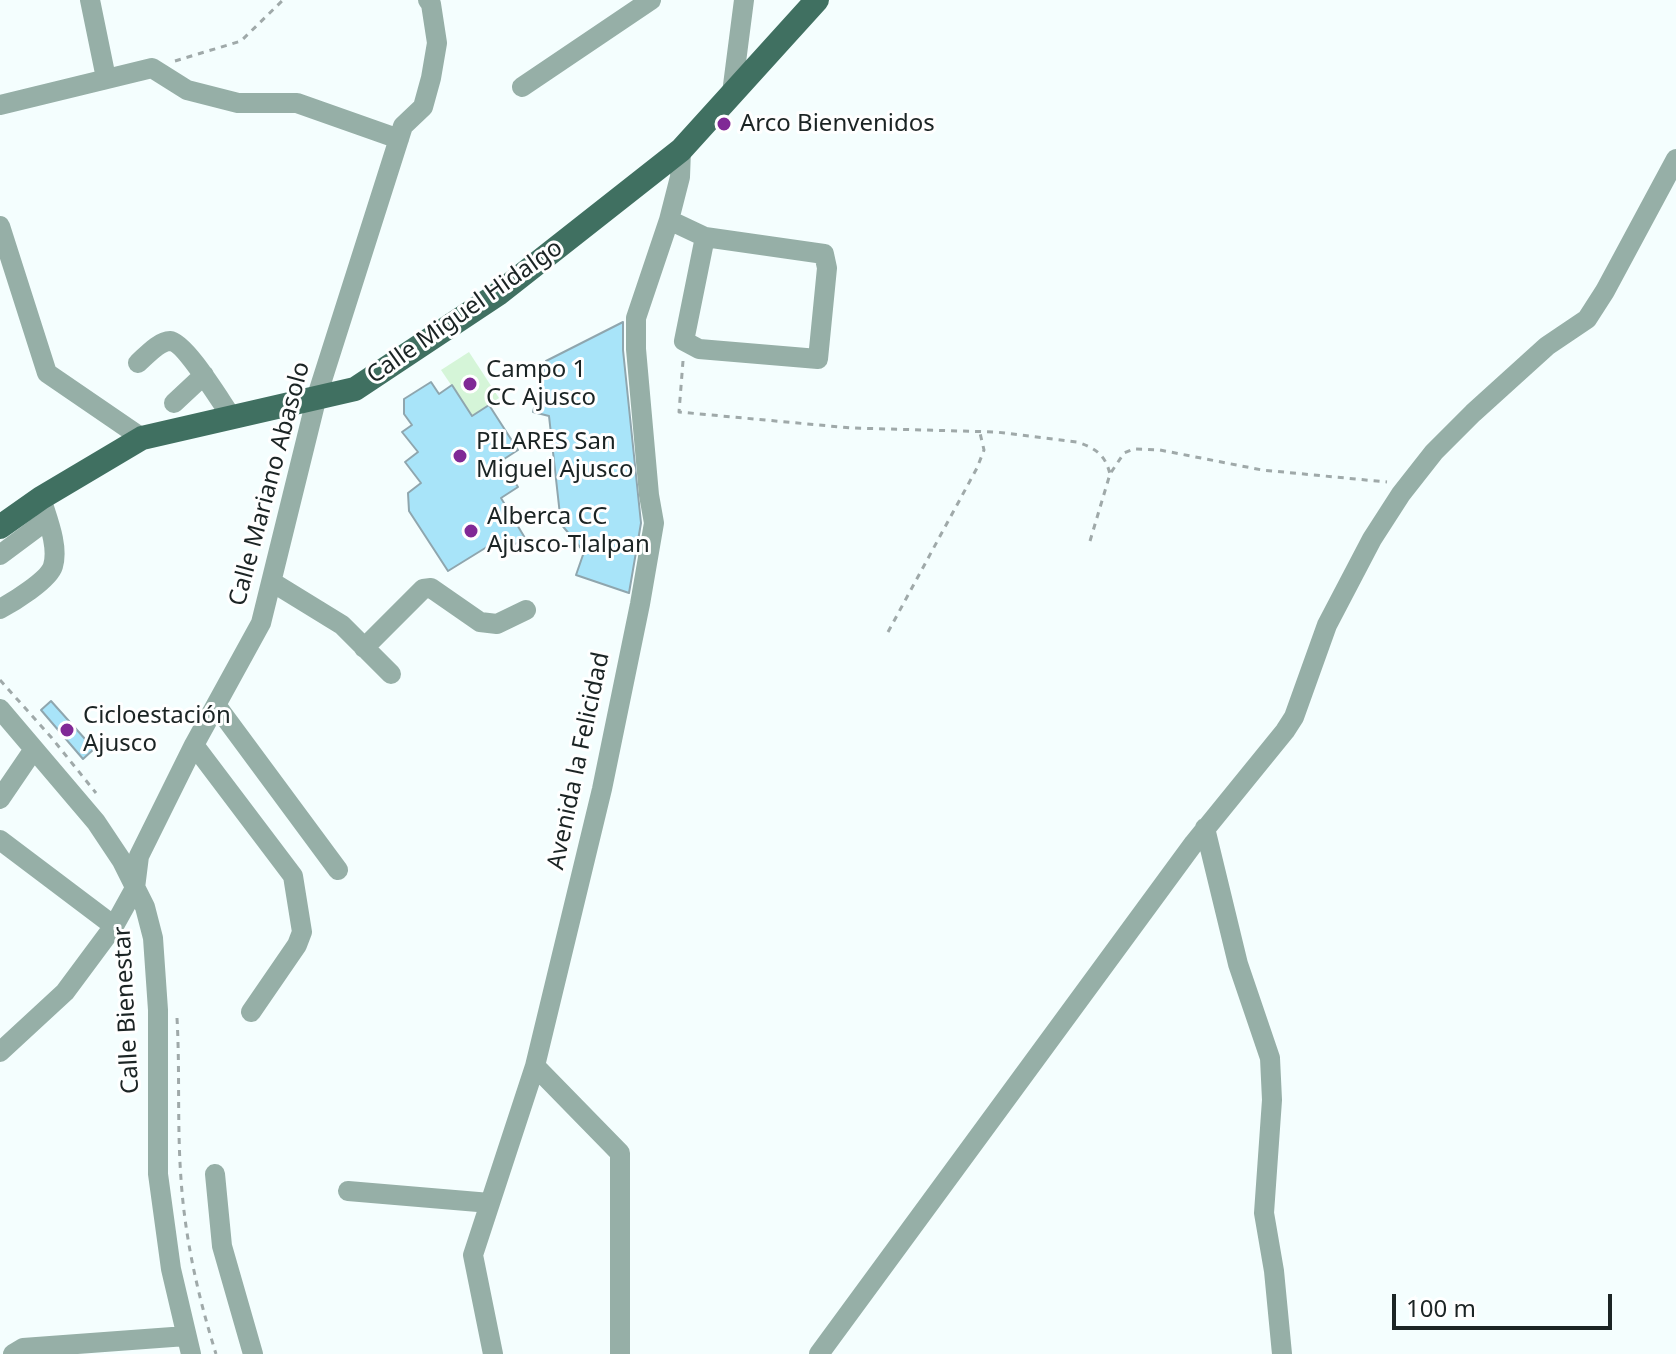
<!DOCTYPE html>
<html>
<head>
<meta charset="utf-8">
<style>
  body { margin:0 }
  #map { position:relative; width:1676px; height:1354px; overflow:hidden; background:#f4fefe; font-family:"Noto Sans",sans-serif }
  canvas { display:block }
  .scale { position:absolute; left:1392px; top:1294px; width:220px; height:36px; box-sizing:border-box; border:4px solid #1b2424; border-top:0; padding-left:10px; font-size:24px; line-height:28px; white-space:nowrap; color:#1b2424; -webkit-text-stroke:6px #fff; paint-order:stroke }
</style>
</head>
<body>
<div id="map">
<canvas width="1676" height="1354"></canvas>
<div class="scale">100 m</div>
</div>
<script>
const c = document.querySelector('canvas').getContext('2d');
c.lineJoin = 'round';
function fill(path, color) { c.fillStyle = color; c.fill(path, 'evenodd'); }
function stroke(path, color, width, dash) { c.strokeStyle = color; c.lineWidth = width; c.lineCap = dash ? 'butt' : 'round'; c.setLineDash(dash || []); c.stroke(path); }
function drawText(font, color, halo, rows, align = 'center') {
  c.font = font + ' "Noto Sans",sans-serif'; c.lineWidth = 6; c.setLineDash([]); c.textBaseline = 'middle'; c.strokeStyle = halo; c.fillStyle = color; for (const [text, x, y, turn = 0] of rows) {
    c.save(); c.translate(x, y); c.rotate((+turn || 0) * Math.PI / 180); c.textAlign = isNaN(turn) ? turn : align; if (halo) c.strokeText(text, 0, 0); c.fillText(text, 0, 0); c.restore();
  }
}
fill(new Path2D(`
  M469 352 499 398 472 416 441 370Z`), '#d5f5d8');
const building = new Path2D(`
  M623 322V350L641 523 629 593 576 575 584 552 561 524 549 416 533 412 546 361Z
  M431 382 439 394 452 385 472 416 489 405 518 450 501 461 518 487 501 498 525 538 502 552 495 542 448 571 409 511 408 493 421 483 405 462 418 452 402 432 412 425 404 414V399Z
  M51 701 94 749 83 759 41 710Z`);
fill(building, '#a8e4f9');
stroke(building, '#8fa6ae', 2);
stroke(new Path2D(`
  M175 61 241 41 283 0
  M683 361 679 412 851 428 996 432 1077 442C1095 448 1105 454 1110 474
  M1090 541 1110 474 1124 453 1134 449 1160 450 1262 470 1387 482
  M888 632 977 468 984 450 980 433
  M0 680 51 737 96 793
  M177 1018C180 1071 177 1125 181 1179 185 1239 198 1296 216 1354`), '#9fa9a9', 3, [6, 6]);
stroke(new Path2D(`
  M90 0 106 78
  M522 87 651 0
  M732 93 744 0
  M0 105 152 68 187 90 238 103H297L399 139
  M669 220 705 237 824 254 827 268 818 359 699 349 684 341 705 237
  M0 226 47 373 142 438
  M138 363C146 356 159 341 170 341 185 342 221 402 231 416
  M174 403 204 375
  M0 555 47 520
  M272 582 342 625 391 674
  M0 609C13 602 49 580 53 566 59 546 47 518 41 498
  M364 648 423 589 431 588 480 622 497 624 526 610
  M216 705 338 870
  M0 709 96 822 122 861 145 907 153 938 158 1010V1174L171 1269 191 1354
  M194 745 293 876 302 932 297 945 251 1012
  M0 799 34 749
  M1205 828 1238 964 1270 1058 1272 1100 1264 1213 1274 1271 1282 1354
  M0 840 114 926
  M0 1052 65 992 114 926 135 888 139 856 194 745 261 623 317 396 403 126 423 107 431 78 437 43 431 4 428 0
  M535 1066 620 1153V1354
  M215 1174 222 1246 253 1354
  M348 1191 490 1203
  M13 1354 23 1348 186 1336
  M493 1354 473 1255 535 1066 602 789 640 604 654 523 649 495 636 349V318L669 220 680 177 681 150
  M819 1354 1194 843 1285 731 1294 717 1327 625 1372 539 1401 494 1434 452 1473 413 1547 346 1587 319 1605 291 1676 159`), '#96afa7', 20);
stroke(new Path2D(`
  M0 527 41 498 142 438 355 389 498 294 681 150 817 0`), '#407061', 24);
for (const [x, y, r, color] of [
  [724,124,8,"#802996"],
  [470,384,8,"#802996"],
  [460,456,8,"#802996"],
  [471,531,8,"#802996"],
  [67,730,8,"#802996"]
]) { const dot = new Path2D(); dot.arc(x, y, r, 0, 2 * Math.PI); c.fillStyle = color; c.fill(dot); stroke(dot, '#fff', 3); }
drawText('24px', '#1b2424', '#fff', [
  ["Arco Bienvenidos",740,124],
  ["Campo 1",486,370],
  ["CC Ajusco",486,398],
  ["PILARES San",476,442],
  ["Miguel Ajusco",476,470],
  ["Alberca CC",487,517],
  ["Ajusco-Tlalpan",487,545],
  ["Cicloestación",83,716],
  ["Ajusco",83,744]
], 'left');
drawText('24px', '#1b2424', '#fff', [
  ["Calle Miguel Hidalgo",465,312,-35],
  ["Calle Mariano Abasolo",270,484,-75],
  ["Avenida la Felicidad",579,761,-78],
  ["Calle Bienestar",127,1010,-93]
]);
</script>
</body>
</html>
